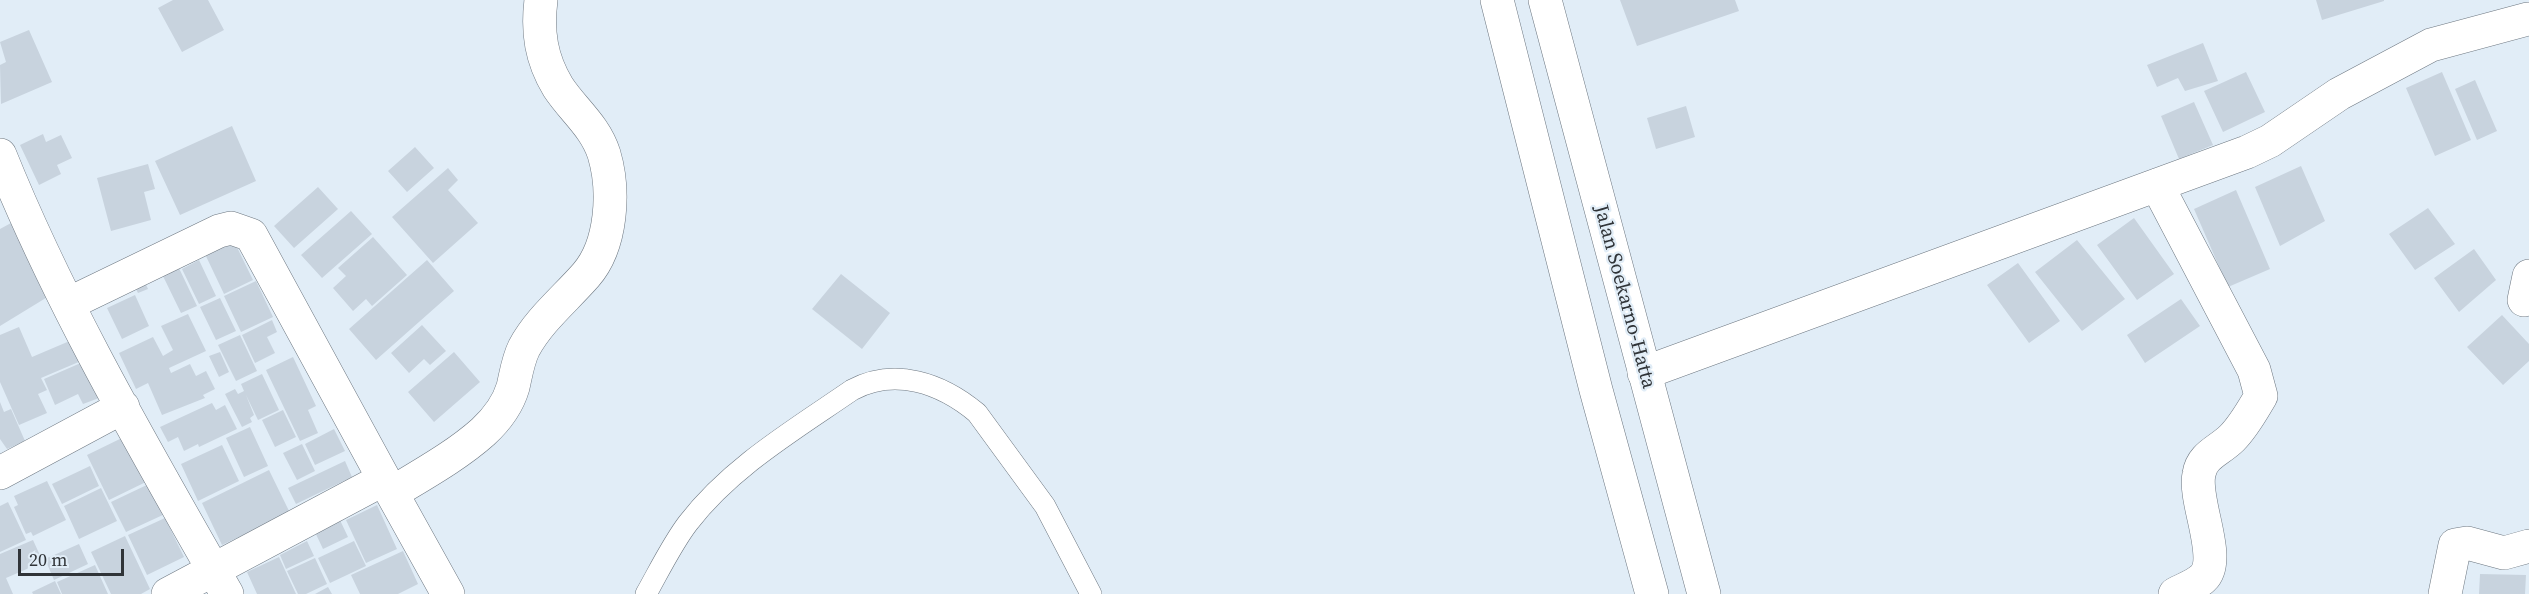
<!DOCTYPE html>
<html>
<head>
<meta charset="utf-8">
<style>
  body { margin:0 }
  #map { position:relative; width:2529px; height:594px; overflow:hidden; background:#e1edf7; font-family:"Source Serif 4",serif }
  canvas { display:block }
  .scale { position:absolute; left:18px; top:549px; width:106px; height:27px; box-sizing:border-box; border:3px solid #303438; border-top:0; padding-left:8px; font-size:18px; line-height:21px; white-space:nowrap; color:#303438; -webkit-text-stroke:4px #e1edf7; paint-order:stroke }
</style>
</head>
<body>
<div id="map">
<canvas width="2529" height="594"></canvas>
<div class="scale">20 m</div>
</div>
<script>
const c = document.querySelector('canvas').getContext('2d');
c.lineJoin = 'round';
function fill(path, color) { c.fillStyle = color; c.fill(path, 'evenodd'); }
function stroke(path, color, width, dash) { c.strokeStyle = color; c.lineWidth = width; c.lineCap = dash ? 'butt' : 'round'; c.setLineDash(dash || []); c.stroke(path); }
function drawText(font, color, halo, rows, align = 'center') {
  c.font = font + ' "Source Serif 4",serif'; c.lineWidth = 4.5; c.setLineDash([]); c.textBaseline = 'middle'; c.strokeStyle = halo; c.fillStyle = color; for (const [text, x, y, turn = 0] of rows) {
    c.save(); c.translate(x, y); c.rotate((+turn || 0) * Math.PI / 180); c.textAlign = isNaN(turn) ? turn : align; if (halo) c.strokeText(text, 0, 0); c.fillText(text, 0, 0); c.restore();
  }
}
fill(new Path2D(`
  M173 0H208L224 30 182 52 158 8Z
  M1620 0H1735L1739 11 1637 46Z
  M2316 0H2384V1L2322 20Z
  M29 30 52 82 1 104 0 65 6 62 0 42Z
  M2203 43 2218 81 2185 91 2178 78 2157 87 2147 65Z
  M2246 72 2265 112 2223 132 2204 91Z
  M2442 72 2471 140 2435 156 2406 88Z
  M2475 80 2497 131 2477 140 2455 89Z
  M2194 102 2213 145 2179 159 2161 116Z
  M1686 106 1695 137 1656 149 1647 118Z
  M232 126 256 181 180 215 155 161Z
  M43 134 46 142 61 135 72 158 57 165 61 174 39 185 20 145Z
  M415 147 434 168 407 192 388 171Z
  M148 164 155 189 144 192 151 220 111 231 97 178Z
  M2301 166 2325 221 2280 246 2255 187Z
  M448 168 458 180 448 190 478 223 433 263 392 217Z
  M318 187 338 209 294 248 274 226Z
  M2236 190 2270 269 2228 287 2194 209Z
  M2428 208 2455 244 2415 270 2389 234Z
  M351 211 372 234 322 278 301 255Z
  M2134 218 2174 274 2137 300 2097 245Z
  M11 223 54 293 0 326V229Z
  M373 237 407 275 372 306 366 299 353 311 333 288 346 276 338 268Z
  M233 239 253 280 224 294 204 252Z
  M2077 240 2125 299 2082 331 2035 272Z
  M2474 249 2496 280 2459 312 2434 278Z
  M199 260 216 296 199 304 182 269Z
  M427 260 454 291 376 360 349 329Z
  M2018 263 2060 321 2029 343 1987 285Z
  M178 266 197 306 181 313 162 274Z
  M841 274 890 313 862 349 812 309Z
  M143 278 148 289 138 293 133 283Z
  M256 281 273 317 241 332 224 296Z
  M135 295 149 326 122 339 107 308Z
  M220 298 236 331 216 340 200 307Z
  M2181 299 2200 326 2145 363 2127 335Z
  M188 314 206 351 169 368 171 373 190 364 196 376 206 371 215 389 203 395 205 398 162 415 148 383 136 389 119 353 153 337 163 356 173 350 161 326Z
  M2502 315 2529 344V361L2503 385 2467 347Z
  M272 320 277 332 267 337 275 353 255 363 242 335Z
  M422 325 446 351 430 365 424 359 409 373 391 353Z
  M19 327 32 357 72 340 81 361 41 378 47 390 38 394 47 413 19 425 0 382V335Z
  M240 335 257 371 236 381 218 345Z
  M220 352 229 372 219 377 209 356Z
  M454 352 480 382 434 422 408 392Z
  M293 357 316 406 308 410 318 433 300 441 266 370Z
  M83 362 99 398 83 404 78 394 55 405 44 379Z
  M262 374 279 410 258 420 246 395 254 415 250 418 252 422 242 427 225 394 235 389 238 394 244 391 241 384Z
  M0 402 4 412 11 409 25 441 7 449 0 439Z
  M212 403 216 410 225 405 237 429 199 447 198 444 184 451 178 437 168 442 160 427Z
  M283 410 296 437 275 447 262 420Z
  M250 427 268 466 244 477 226 438Z
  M334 429 345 451 315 465 305 444Z
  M128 435 150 480 109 500 87 455Z
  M302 444 315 471 297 480 283 453Z
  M222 445 239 481 198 501 181 464Z
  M345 461 352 477 296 504 288 488Z
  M90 466 99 486 62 504 52 484Z
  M269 470 290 513 222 545 202 503Z
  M47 481 66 520 33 536 31 532 26 534 14 507 18 505 14 496Z
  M151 483 165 514 126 532 111 502Z
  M101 488 117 521 79 539 64 506Z
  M8 502 26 540 0 552V506Z
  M377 505 397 549 366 563 346 520Z
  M165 518 184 557 147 575 128 535Z
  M339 518 348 537 323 549 314 530Z
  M125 536 150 589 141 594H111L91 552Z
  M33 540 43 562 6 578 13 594H0V554Z
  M307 541 314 556 286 569 280 555Z
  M354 541 366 566 330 583 318 558Z
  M79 544 88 564 54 580 45 559Z
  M403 551 418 584 398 594H360L351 575Z
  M279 557 296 594H257L247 572Z
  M315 558 327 584 306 594H298L287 571Z
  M95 565 108 594H62L57 582Z
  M2480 574 2526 575 2525 594H2479Z
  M55 581 61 594H33L32 592Z
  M328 587 332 594H315Z`), '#c8d3de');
const lane = new Path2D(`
  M646 594C659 571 672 544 688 523 731 467 794 430 852 390 895 367 941 383 977 413L1045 506 1091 594`);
const street = new Path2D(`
  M0 155C61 307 146 451 227 594
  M2157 185 2254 370 2261 396C2252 411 2244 426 2232 438 2219 451 2202 455 2199 474 2193 501 2223 559 2203 578 2196 585 2184 589 2175 594
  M2524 300 2529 276
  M68 304 219 231 231 228 251 235 384 479
  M1644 373 2247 152 2270 141 2339 94 2431 45 2528 19
  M0 473 123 407
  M392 493C423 474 456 456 483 432 496 420 508 404 513 387 516 374 518 360 524 348 539 320 565 299 586 275 612 245 615 191 604 154 595 126 573 110 558 87 541 59 537 32 541 0
  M168 594 384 479 448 594
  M2445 594 2455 545 2467 543 2504 553 2529 546`);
const primary = new Path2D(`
  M1497 0 1596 390 1652 594
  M1545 0 1704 594`);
stroke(lane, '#6d7781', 22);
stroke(street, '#6d7781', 34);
stroke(primary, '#6d7781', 34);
stroke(lane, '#fff', 21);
stroke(street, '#fff', 33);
stroke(primary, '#fff', 33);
drawText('20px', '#303438', '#e1edf7', [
  ["Jalan Soekarno-Hatta",1624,297,75]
]);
</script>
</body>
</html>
